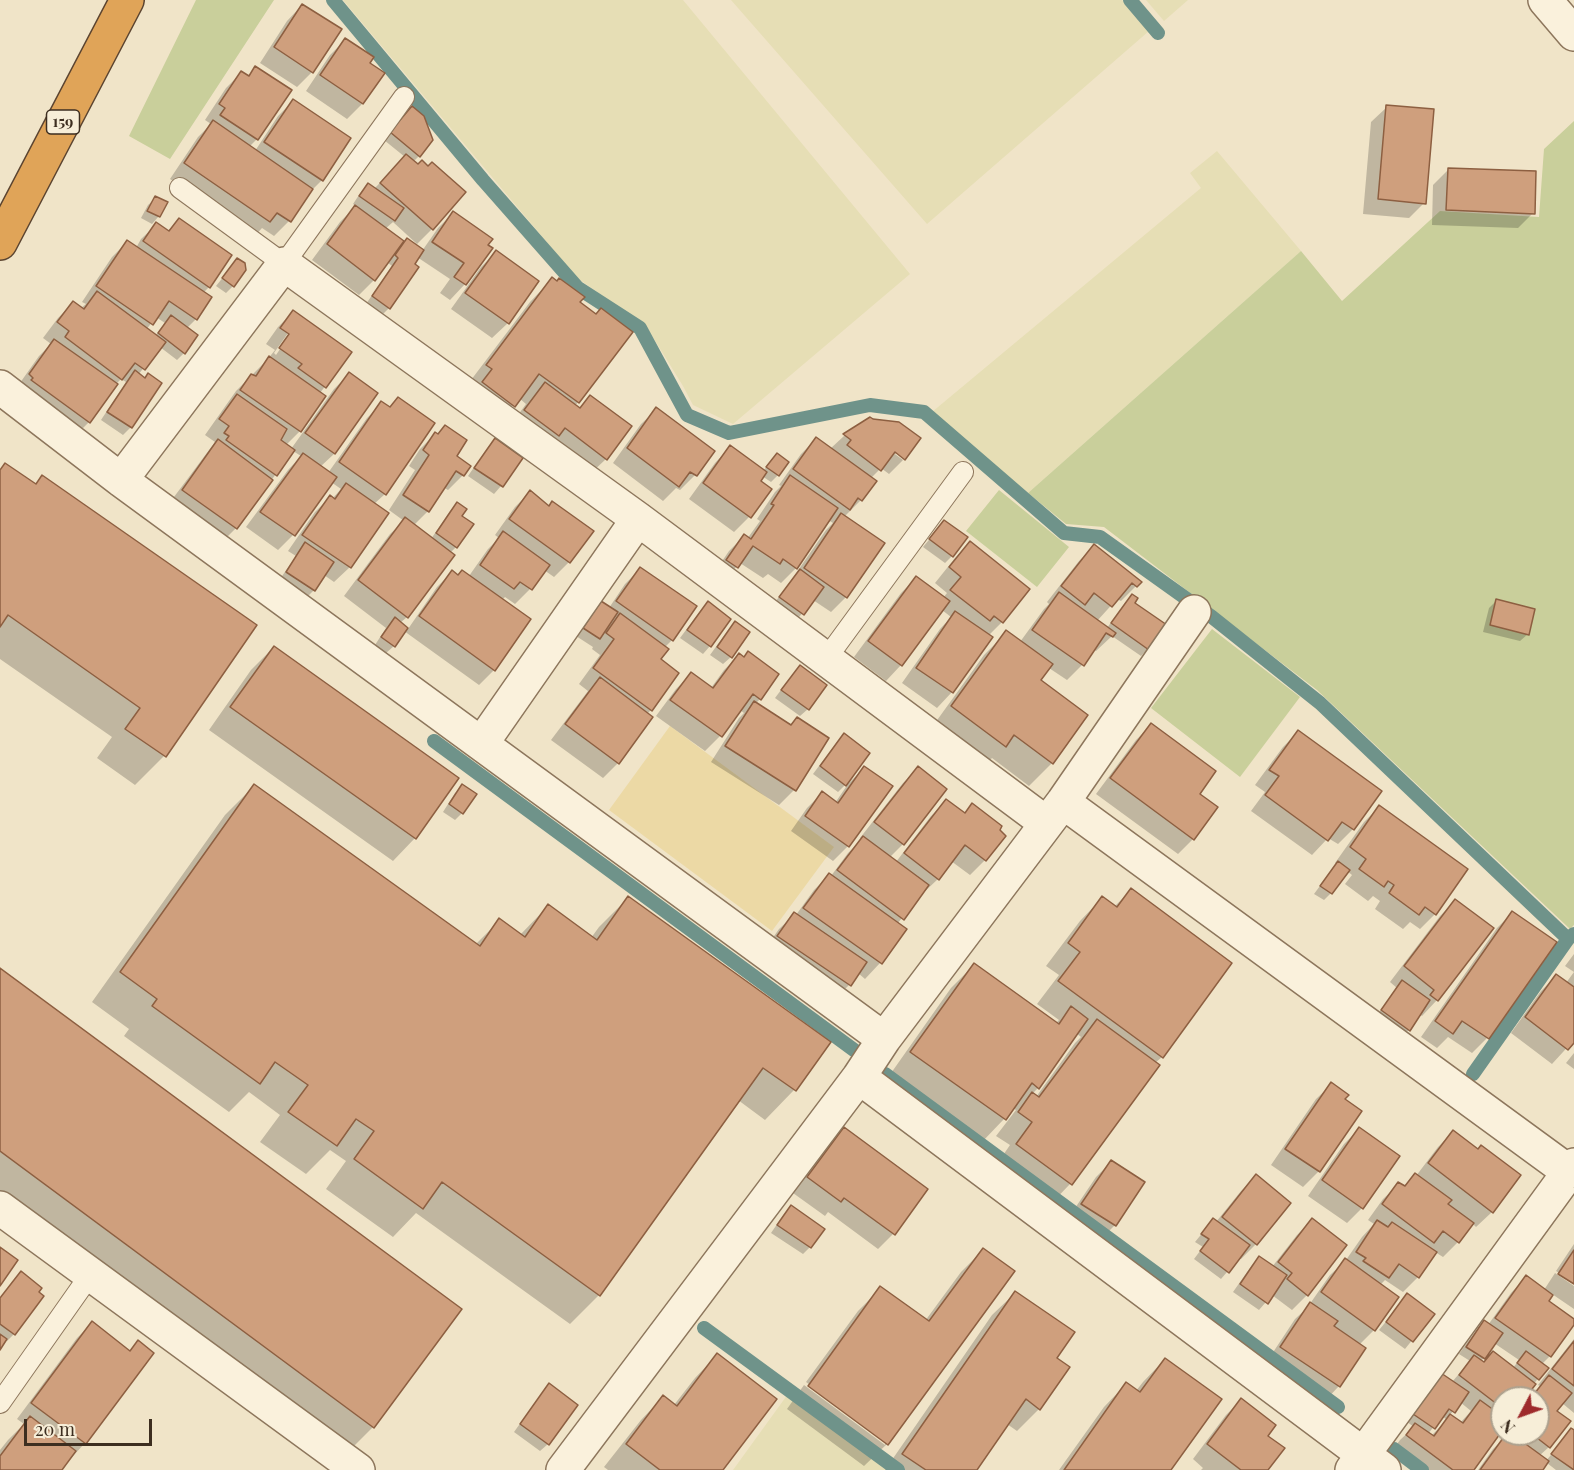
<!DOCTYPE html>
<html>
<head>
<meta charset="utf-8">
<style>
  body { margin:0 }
  #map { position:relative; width:1574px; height:1470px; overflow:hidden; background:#f0e4c8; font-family:"Playfair Display",serif }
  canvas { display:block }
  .north { position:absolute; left:1490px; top:1386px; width:60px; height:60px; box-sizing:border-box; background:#f7eed8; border:2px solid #ada18e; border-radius:50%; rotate:229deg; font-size:16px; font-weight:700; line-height:24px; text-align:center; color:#3d2e20 }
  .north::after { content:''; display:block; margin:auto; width:21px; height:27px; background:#9e2a2b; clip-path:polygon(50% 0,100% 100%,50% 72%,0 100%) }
  .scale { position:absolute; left:24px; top:1419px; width:128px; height:27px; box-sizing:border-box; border:3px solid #3d2e20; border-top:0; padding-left:8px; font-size:18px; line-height:21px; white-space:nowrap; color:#3d2e20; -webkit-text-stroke:4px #f7eed8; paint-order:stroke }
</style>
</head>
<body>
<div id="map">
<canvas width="1574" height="1470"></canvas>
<div class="north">N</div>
<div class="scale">20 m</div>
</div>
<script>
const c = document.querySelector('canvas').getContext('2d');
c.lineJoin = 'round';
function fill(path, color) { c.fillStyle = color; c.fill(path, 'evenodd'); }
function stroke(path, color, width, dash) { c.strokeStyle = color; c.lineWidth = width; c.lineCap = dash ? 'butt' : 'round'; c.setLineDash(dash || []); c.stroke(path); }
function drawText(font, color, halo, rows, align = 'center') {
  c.font = font + ' "Playfair Display",serif'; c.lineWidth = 4.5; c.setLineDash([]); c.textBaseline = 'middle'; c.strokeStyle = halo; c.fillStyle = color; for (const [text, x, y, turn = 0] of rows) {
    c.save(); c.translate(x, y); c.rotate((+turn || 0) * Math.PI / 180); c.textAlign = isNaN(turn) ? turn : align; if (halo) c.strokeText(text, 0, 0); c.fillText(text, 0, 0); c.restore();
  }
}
fill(new Path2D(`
  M343 0H683L910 274 733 424 693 405 683 386 646 326 577 278Z
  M731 0H1122L1149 31 927 224Z
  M1146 0H1188L1164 21Z
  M1217 151 1301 251 1028 493 932 412 1201 188 1190 173Z
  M788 1394 886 1468 889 1470H733Z`), '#e6deb5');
fill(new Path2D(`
  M196 0H274L170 159 129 136Z
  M1574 121V925L1570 929 1317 690 1104 527 1066 524 1028 493 1301 251 1342 301 1440 211 1539 217 1544 149Z
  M999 490 1069 547 1037 587 966 531Z
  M1212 629 1300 697 1240 777 1151 708Z`), '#c9cf9b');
fill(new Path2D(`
  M670 726 834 847 772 931 609 810Z`), '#ecd9a5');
fill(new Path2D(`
  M302 5 312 72 297 87 260 63 287 21Z
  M345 40 368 64 383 73 362 104 347 119 306 91 330 55Z
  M256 68 257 139 249 147 255 151 278 116 293 101 349 139 322 180 308 194 289 221 274 236 262 228 254 237 170 179 198 137 211 124 205 120 226 88 241 73 247 77Z
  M1387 107 1424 203 1409 218 1363 214 1371 122Z
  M405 115 419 156 413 162 432 229 417 244 393 222 385 229 404 243 422 251 438 228 453 213 490 248 465 284 450 300 440 293 450 279 417 257 389 308 382 315 366 304 392 266 387 262 374 280 359 295 312 260 340 222 356 206 353 204 361 192 368 185 374 189 405 157 384 140Z
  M1449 169 1533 213 1518 228 1432 225 1433 185Z
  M156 198 159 216 152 224 141 218 148 205Z
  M179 220 209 287 203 293 196 319 187 328 184 353 177 360 160 347 138 375 144 379 160 383 131 427 123 435 101 420 126 382 121 379 115 385 89 422 74 437 15 390 39 356 51 344 43 338 58 318 73 303 81 308 86 304 82 302 112 257 127 242 136 248 141 239 157 224 167 232ZM156 317 165 323 155 336 146 330Z
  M496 252 508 323 492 338 451 309 481 267Z
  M237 260 233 286 226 293 216 286Z
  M552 279 578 303 596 316 631 332 575 406 579 409 590 397 630 427 606 459 590 474 510 426 526 404 519 398 492 428 465 388 530 302Z
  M293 312 350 353 320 393 300 431 286 445 291 449 334 389 349 374 376 394 334 454 320 467 328 473 367 418 382 403 389 408 398 399 385 494 374 504 350 567 334 582 324 575 314 590 307 597 280 579 296 556 288 551 315 512 330 497 332 499 341 489 331 482 293 535 278 550 246 527 288 470 301 456 293 451 236 528 221 543 168 505 215 442 205 435 236 391 267 360 275 350 266 344 278 327ZM288 333H291L276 355 274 353Z
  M657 409 695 475 680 490 676 488 663 501 613 463 641 424Z
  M870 419 919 438 904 459V457L890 446 888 449 903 460 889 474 881 468 871 478 875 481 861 500 844 517 883 544 846 597 831 612 813 600 795 622 773 605 792 579 826 530 833 523 828 520 796 568 781 583 768 574 763 578 740 563 722 582 712 576 729 551 744 536 747 539 760 521 757 519 775 492 781 486 779 485 801 454 816 439 830 449 844 436Z
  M445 427 455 457 463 475 448 490 443 487 428 511 414 525 431 539 450 511 457 504 460 516 456 547 450 553 453 555 407 617 400 623 408 629 437 587 452 572 458 576H469L488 549 499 538 495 535 515 507 530 492 569 562 554 577 544 570 530 589 515 604 505 597 502 600 494 670 479 685 404 631 394 646 386 653 375 645 386 628 344 596 390 534 404 521 389 510 415 470 409 466 420 449 435 434 437 435Z
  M495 440 521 458 501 486 494 494 468 476 488 447Z
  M730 447 763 471 777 455 778 475 771 482 762 476 759 481 749 517 734 532 689 499 715 463Z
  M5 465 34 485 42 477 255 626 164 756 135 785 97 758 112 737 0 659V470Z
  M944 522 952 556 945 563 923 547Z
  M970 543 1002 622 988 636 990 638 952 692 937 708 902 683 940 629 951 617 942 610 901 665 886 681 854 657 901 593 916 578 943 598 947 593 935 583 955 558Z
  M1094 546 1140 582 1121 601 1117 599 1097 621 1107 628 1125 603 1132 596 1133 603 1148 649 1141 656 1112 636 1096 651 1093 649 1082 665 1067 680 1049 668 1039 681 1052 763 1029 786 992 758 982 768 930 730 984 655 1007 632 1020 642 1044 609 1049 604 1047 602 1079 561Z
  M640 569 672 640 665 647 659 660 651 710 647 714 618 763 603 778 551 740 588 691 579 684 600 655 592 649 593 647 576 636 594 610 601 603 609 608 625 584Z
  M1496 601 1528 634 1520 641 1483 632 1489 608Z
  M708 603 729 619 710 646 703 654 680 638 701 610Z
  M735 623 748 632 731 657 723 664 710 655 728 630Z
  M274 647 415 838 393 861 209 730 251 670Z
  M739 655 760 699 755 704 789 726 797 719 827 739 794 790 779 805 711 762 739 718 744 713 740 710 720 736 705 751 656 716 676 689 691 674 711 688 724 670Z
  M800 667 808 709 800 716 775 698 793 674Z
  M1151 725 1198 794 1193 839 1178 854 1096 794 1136 740Z
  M1298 732 1353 829 1338 844 1328 838 1312 855 1251 811 1265 792 1255 785 1283 747Z
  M844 735 847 782 848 784 864 768 848 846 833 861 791 831 807 808 822 793 835 803 848 784 847 783 838 792 813 774 837 742Z
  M918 768 945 789 903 844 889 858 896 862 931 816 946 801 964 814 972 805 985 860 970 875 951 861 938 879 922 894 897 924 905 930 880 963 865 979 858 973 849 985 834 1000 763 952 779 929 795 914 796 915 814 890 829 875 831 876 848 853 862 839 860 838 903 783Z
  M254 786 476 944 500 920 520 935 548 906 591 938 599 927 628 898 829 1042 794 1090 765 1120 738 1100 599 1295 570 1324 416 1213 393 1237 326 1189 346 1161 330 1150 306 1174 260 1142 280 1115 249 1092 229 1112 124 1036 129 1029 92 1002 225 815Z
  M463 786 462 813 455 820 443 812 455 793Z
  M1379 807 1435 914 1420 929 1410 922 1403 929 1375 909 1380 901 1373 896 1368 901 1345 884 1352 875 1347 871 1331 893 1324 900 1314 894 1331 871 1337 864 1335 863 1364 822Z
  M1131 890 1162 1057 1155 1063 1157 1065 1070 1184 1048 1207 995 1167 1010 1145 996 1136 1016 1110 1012 1108 1004 1119 982 1142 889 1076 951 988 974 965 1056 1023 1059 1020 1037 1004 1059 975 1046 966 1080 921 1102 898 1114 907ZM1076 1033 1081 1037 1075 1043 1036 1097 1032 1094 1038 1088Z
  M1455 901 1492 928 1437 1000 1422 1016 1419 1014 1409 1030 1401 1037 1375 1018 1397 988 1390 982 1440 916Z
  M1512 913 1554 943 1487 1038 1472 1053 1448 1037 1437 1048 1421 1037 1497 928Z
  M1574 954V1040L1552 1064 1511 1033 1541 991 1556 976 1566 983 1574 972 1565 966Z
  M0 969 373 1427 344 1456 0 1202Z
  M1574 1053V1069L1566 1063Z
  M1332 1084 1343 1100 1360 1111 1319 1171 1303 1187 1271 1165 1316 1099Z
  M844 1129 893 1234 878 1249 828 1212 825 1216 793 1193 829 1145Z
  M1359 1129 1362 1208 1347 1223 1308 1196 1344 1144Z
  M1453 1132 1492 1212 1476 1227 1472 1223 1458 1242 1443 1257 1435 1252 1418 1277 1403 1292 1385 1280 1380 1285 1374 1330 1359 1345 1339 1386 1324 1402 1266 1363 1295 1319 1307 1308 1330 1275 1346 1260 1362 1237 1374 1224 1368 1220 1383 1199 1399 1184 1403 1187 1415 1175 1416 1176 1438 1147Z
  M1111 1162 1143 1182 1115 1225 1099 1241 1067 1220 1096 1177Z
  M1256 1176V1244L1241 1259 1239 1258 1221 1279 1194 1259 1203 1247 1195 1242 1213 1220 1216 1222 1241 1191Z
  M791 1207 810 1247 803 1254 771 1233 784 1214Z
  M1312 1220 1307 1295 1292 1310 1272 1295 1259 1310 1233 1292 1252 1265 1259 1258 1272 1267 1297 1235Z
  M1574 1244V1282L1556 1271Z
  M983 1250 1013 1272 887 1444 864 1466 787 1409 804 1385 885 1445V1441L806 1382 858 1311 881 1288 925 1321 961 1272Z
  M21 1273 14 1334 7 1341 5 1340 0 1347V1298Z
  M1555 1273 1574 1286V1309L1552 1294 1547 1301 1574 1321V1322L1550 1356 1542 1364 1546 1368 1523 1398H1502L1501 1430 1502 1434H1538V1398H1529L1540 1386 1538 1385 1574 1339V1413L1562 1403 1555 1412 1549 1447 1539 1456 1546 1461 1571 1430 1574 1432V1470H1556L1547 1463 1541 1470H1478L1493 1449 1503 1439 1498 1435 1472 1470H1418L1392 1451 1400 1440 1414 1427 1407 1422 1434 1382H1452L1470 1361 1459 1354 1477 1329 1484 1322 1488 1325 1511 1293 1526 1277 1544 1290ZM1494 1343 1519 1360 1513 1368 1480 1363ZM1460 1402 1471 1411 1460 1423 1450 1415ZM1442 1416 1447 1420 1431 1436 1428 1434Z
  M1015 1293 1055 1358 1039 1409 1017 1431 1007 1424 975 1470H885L992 1315Z
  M1408 1295 1433 1314 1405 1349 1379 1330Z
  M92 1323 129 1352 138 1342 152 1353 85 1443 60 1470H0V1450L8 1440 24 1424 17 1419 77 1338Z
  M717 1355 721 1470H608L604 1467 641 1420 663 1397 674 1405 695 1378Z
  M1165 1359 1169 1470H1059L1104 1407 1126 1384 1136 1391 1143 1382Z
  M542 1393 576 1405 548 1444 540 1451 514 1432Z
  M1241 1400 1266 1436V1470H1201L1203 1468 1193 1459 1226 1415Z`), '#0003');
stroke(new Path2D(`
  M333 0 483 180 578 288 640 328 687 415 729 433 870 405 924 412 1064 533 1100 537 1212 617 1320 703 1568 939 1574 934
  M1130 0 1158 33
  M434 741 854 1050
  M885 1074 1338 1407
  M1473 1074 1568 939
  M704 1328 898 1470
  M1394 1449 1422 1470`), '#6f938a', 14);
const building = new Path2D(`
  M302 4 342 29 313 73 274 47Z
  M345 38 374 57 370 63 385 73 363 104 320 75Z
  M255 66 292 90 258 140 220 115 225 108 219 104 241 71 249 76Z
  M293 99 351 138 323 181 264 142Z
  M1386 105 1434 109 1426 204 1378 199Z
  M412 106 424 116 433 140 420 157 390 132Z
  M213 120 313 189 291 222 277 213 270 222 184 163Z
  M406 154 418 164 422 160 428 166 432 162 466 192 433 230 380 183Z
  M1448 168 1536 171 1535 214 1446 210Z
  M368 183 404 208 395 221 359 196Z
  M155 196 168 202 160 217 147 211Z
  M355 205 404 241 375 281 327 244Z
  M453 211 493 239 488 245 493 248 466 285 454 277 464 263 432 242Z
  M179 218 232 255 210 288 143 241 156 222 169 231Z
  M407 238 424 250 415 264 419 267 390 309 372 296 398 258 395 255Z
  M127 240 212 297 197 320 169 301 153 325 96 286Z
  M496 250 539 281 509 324 465 293Z
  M237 258 245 263 246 270 234 287 222 278Z
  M552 277 557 281 559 278 585 297 580 302 596 314 601 308 633 332 579 403 539 374 515 407 482 382 492 369 486 365Z
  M97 291 166 342 145 370 135 363 122 380 65 337 69 331 57 322 73 301 84 309Z
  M293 310 352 352 326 388 298 368 302 364 279 348 289 334 280 328Z
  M171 315 198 335 185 354 158 333Z
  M54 339 118 384 90 423 31 380 33 378 29 374Z
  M269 356 326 396 301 432 240 390 251 374 256 376Z
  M135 370 145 378 148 373 162 383 132 428 107 412Z
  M349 372 378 393 335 454 305 433Z
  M545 382 580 408 590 395 632 426 607 460 565 428 559 436 524 410Z
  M237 394 287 429 281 440 295 450 277 476 226 440 229 436 224 433 229 426 219 419Z
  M398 397 435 423 386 495 339 462 381 401 390 407Z
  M656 407 715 451 697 476 690 472 679 487 627 448Z
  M870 417 873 419 899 422 921 438 905 460 895 452 881 471 847 445 851 440 843 434Z
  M445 425 467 440 457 456 471 466 464 476 456 471 429 512 403 495 429 455 423 450 435 432 438 434Z
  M816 437 877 481 862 501 858 498 850 510 793 469Z
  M495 438 523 458 503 487 474 468Z
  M218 439 273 480 237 529 182 490Z
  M730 445 767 472 761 481 772 489 751 518 703 483Z
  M303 453 337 477 295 536 260 512Z
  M777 453 789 462 779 476 766 467Z
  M5 463 36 484 42 475 257 625 166 757 125 729 140 708 8 615 0 627V470Z
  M790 475 838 508 797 569 783 559 780 564 753 546 738 568 726 560 744 534 751 539 774 505 771 504Z
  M346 483 389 513 351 568 302 535 330 495 335 499Z
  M530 490 549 506 552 501 594 531 570 563 509 519Z
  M457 502 467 509 462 516 474 524 457 548 436 533Z
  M841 513 885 543 847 598 804 568Z
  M405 517 455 555 408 618 358 580Z
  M944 520 968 537 953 557 929 539Z
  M503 531 550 565 532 590 520 582 514 589 480 565Z
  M970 541 1030 589 1003 623 994 616 990 621 950 590 961 577 949 567Z
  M305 542 334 562 315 591 286 572Z
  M1094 544 1142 582 1137 587 1132 583 1112 607 1094 593 1085 605 1061 586Z
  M640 567 697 606 673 641 616 601Z
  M800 569 824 587 804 615 779 597Z
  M452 570 458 575 462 570 531 619 495 671 419 616Z
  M916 576 950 601 902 666 868 641Z
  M1059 592 1116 633 1113 637 1106 633 1084 666 1032 630Z
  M1132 594 1138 598 1135 603 1167 625 1149 650 1111 623Z
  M1496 599 1535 609 1529 635 1490 625Z
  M601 601 618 612 600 639 583 628Z
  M708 601 731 619 711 647 687 630Z
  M955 611 993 637 953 693 916 668Z
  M620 613 669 649 661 659 679 673 652 711 593 668 614 639 606 633Z
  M395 617 408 628 395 647 381 637Z
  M735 621 750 632 732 658 717 647Z
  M1006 630 1053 664 1041 680 1088 715 1053 764 1014 735 1006 747 951 706Z
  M274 646 459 778 416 839 230 707Z
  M748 651 779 674 761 700 753 694 722 737 670 700 691 672 713 688 739 653 744 657Z
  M800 665 827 685 809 710 781 690Z
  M600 677 653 717 619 764 565 724Z
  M754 701 791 725 797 717 829 738 796 791 725 746Z
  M1151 723 1216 771 1200 794 1218 807 1194 840 1110 778Z
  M1298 730 1382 791 1354 830 1342 822 1328 841 1265 795 1279 776 1269 770Z
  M844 733 870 753 846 786 820 766Z
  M864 766 893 786 849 847 805 816 822 791 838 803Z
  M918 766 947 789 904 845 874 822Z
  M254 784 480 946 499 918 525 937 548 904 597 940 628 896 831 1042 796 1091 763 1068 600 1296 442 1182 423 1209 354 1159 374 1131 356 1119 337 1146 288 1112 308 1085 275 1062 260 1084 152 1006 157 999 120 972Z
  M462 784 477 794 463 814 449 804Z
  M946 799 965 813 972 803 1002 826 1000 830 1006 836 986 861 965 845 939 880 904 853Z
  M1379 805 1468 869 1436 915 1425 907 1419 915 1389 893 1394 885 1388 881 1384 887 1359 869 1366 859 1350 847Z
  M863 836 929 885 904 920 837 870Z
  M1338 861 1350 870 1332 894 1320 886Z
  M829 873 907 929 882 964 803 908Z
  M1131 888 1232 963 1163 1058 1058 981 1080 952 1068 943 1102 896 1117 907Z
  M1455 899 1494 928 1438 1001 1430 995 1434 990 1404 966Z
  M1512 911 1557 942 1489 1039 1462 1021 1453 1034 1435 1021Z
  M794 912 867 962 851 986 777 936Z
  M974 963 1059 1024 1071 1006 1088 1019 1039 1089 1032 1083 1006 1120 910 1052Z
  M0 968 462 1309 374 1428 0 1151Z
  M1556 974 1574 987V1043L1568 1050 1525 1017Z
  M1402 980 1430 1000 1410 1031 1381 1010Z
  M1097 1019 1160 1065 1072 1185 1016 1144 1032 1122 1018 1112 1032 1092 1039 1097Z
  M1331 1082 1349 1095 1345 1099 1362 1111 1320 1172 1285 1149Z
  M844 1127 928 1189 895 1235 844 1198 841 1202 807 1177Z
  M1359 1127 1400 1156 1363 1209 1322 1180Z
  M1453 1130 1478 1149 1481 1145 1521 1175 1493 1213 1428 1163Z
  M1111 1160 1145 1182 1116 1226 1081 1204Z
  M1415 1173 1452 1200 1448 1204 1474 1223 1459 1243 1443 1231 1434 1243 1382 1204 1398 1182 1405 1186Z
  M1256 1174 1291 1203 1257 1245 1222 1217Z
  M791 1205 825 1229 811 1248 777 1225Z
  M1213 1218 1250 1245 1229 1273 1200 1251 1209 1239 1201 1234Z
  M1312 1218 1347 1245 1308 1296 1287 1279 1292 1273 1278 1262Z
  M1377 1220 1388 1227 1392 1222 1437 1252 1419 1278 1399 1264 1389 1278 1363 1261 1366 1258 1356 1252Z
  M0 1247 18 1260 0 1286Z
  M983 1248 1015 1271 888 1445 808 1386 880 1286 929 1321Z
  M1574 1250V1284L1558 1274Z
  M1259 1256 1287 1275 1268 1304 1240 1284Z
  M1345 1258 1399 1297 1375 1331 1321 1292Z
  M21 1271 42 1288 39 1292 44 1296 15 1335 0 1324V1298Z
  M1526 1275 1553 1295 1549 1301 1574 1319V1325L1551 1357 1495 1318Z
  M1015 1291 1075 1332 1057 1358 1070 1367 1040 1410 1026 1399 977 1470H926L902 1454Z
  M1407 1293 1435 1314 1413 1342 1386 1322Z
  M1310 1302 1338 1321 1334 1326 1366 1348 1340 1387 1280 1347Z
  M1484 1320 1503 1333 1485 1359 1466 1347Z
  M92 1321 130 1351 138 1340 154 1353 86 1444 31 1403Z
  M0 1334 7 1339 0 1350Z
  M1574 1341V1386L1552 1369Z
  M1493 1351 1536 1384 1525 1398H1502V1408L1459 1375 1474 1355 1484 1362Z
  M1526 1351 1549 1368 1539 1380 1517 1363Z
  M717 1353 777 1399 723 1470H660L626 1444 663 1395 677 1406Z
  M1165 1358 1222 1399 1171 1470H1064L1126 1382 1140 1392Z
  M1441 1373 1469 1392 1455 1413 1449 1409 1435 1429 1413 1414Z
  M1549 1375 1572 1393 1557 1411 1571 1421 1550 1448 1532 1434H1538V1398H1531Z
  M549 1383 578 1405 549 1445 520 1424Z
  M1241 1398 1276 1425 1268 1436 1285 1448 1268 1470H1241L1207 1444Z
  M1480 1400 1502 1416V1431L1474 1470H1453L1406 1435 1415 1423 1434 1436 1450 1414 1463 1423Z
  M30 1416 76 1451 62 1470H0V1456Z
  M1571 1428 1574 1430V1470L1551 1454Z
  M1506 1434H1512L1549 1461 1543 1470H1480Z`);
fill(building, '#cf9f7d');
stroke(building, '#8d5f41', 1.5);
const lane = new Path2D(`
  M180 188 284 264 404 97
  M826 659 963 472
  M0 1403 90 1275`);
const street = new Path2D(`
  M1545 0 1574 34
  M0 387 121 480 884 1039
  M121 480 284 264 638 519 1046 823
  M482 743 638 519
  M1063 802 1569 1172
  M859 1077 1384 1470
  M0 1208 358 1470
  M563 1470 859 1077 884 1039 1063 802 1194 612
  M1352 1470 1574 1165`);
const highway = new Path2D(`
  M0 243 127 0`);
stroke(lane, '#8d765c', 22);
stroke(street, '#8d765c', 36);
stroke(highway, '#5b4430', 36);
stroke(lane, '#faf1dc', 20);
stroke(street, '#faf1dc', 33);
stroke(highway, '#e0a458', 33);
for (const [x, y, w] of [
  [63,122,33]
]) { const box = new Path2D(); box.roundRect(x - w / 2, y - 12, w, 24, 4.5); c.fillStyle = '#f7eed8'; c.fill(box); stroke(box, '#3d2e20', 1.5); }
drawText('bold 15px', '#3d2e20', null, [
  ["159",63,122]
]);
</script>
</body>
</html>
